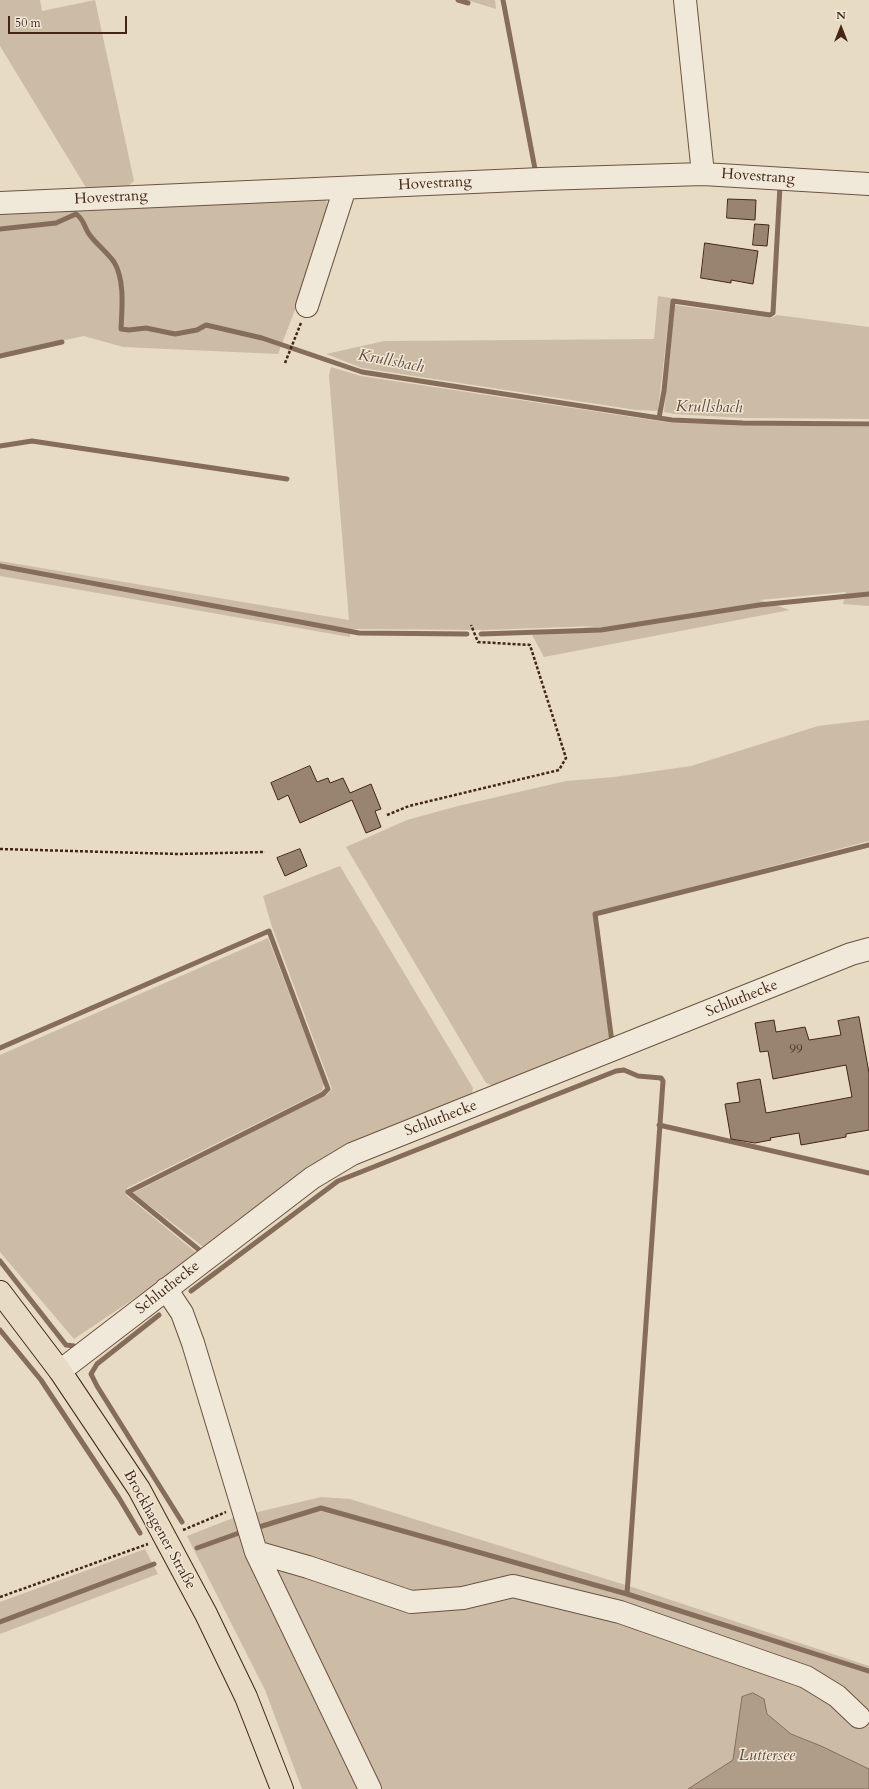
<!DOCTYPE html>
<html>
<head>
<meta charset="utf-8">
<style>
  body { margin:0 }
  #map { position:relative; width:869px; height:1789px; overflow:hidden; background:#e8dbc3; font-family:Cardo,serif }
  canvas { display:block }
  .north { position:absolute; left:821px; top:8px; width:40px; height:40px; -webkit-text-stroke:3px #f0e8d8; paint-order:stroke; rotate:0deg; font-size:11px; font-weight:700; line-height:16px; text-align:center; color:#442516 }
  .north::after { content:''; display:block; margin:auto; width:14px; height:18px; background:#442516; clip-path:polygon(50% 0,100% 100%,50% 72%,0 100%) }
  .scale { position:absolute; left:8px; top:16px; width:119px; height:18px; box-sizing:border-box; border:2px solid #442516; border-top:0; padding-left:5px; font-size:12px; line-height:14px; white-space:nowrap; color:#442516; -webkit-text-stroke:3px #f0e8d8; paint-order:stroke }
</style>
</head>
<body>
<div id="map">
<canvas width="869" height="1789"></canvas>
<div class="north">N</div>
<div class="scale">50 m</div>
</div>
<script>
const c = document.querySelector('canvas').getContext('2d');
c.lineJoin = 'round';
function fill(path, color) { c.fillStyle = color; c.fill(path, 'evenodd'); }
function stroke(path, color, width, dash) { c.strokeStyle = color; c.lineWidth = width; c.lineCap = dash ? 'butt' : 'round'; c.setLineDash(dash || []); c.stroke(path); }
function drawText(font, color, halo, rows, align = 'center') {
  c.font = font + ' Cardo,serif'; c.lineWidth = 3; c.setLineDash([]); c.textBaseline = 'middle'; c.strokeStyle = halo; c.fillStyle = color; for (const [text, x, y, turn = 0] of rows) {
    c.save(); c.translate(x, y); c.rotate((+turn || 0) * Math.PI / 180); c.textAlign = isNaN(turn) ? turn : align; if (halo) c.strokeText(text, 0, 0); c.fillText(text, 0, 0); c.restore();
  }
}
fill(new Path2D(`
  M0 0H40L42 11 95 0 134 181 124 190 88 191 0 46Z
  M467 0H495L496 9Z
  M326 198 328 213 298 302 278 354 123 347 84 336 0 354V211Z
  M658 296 671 298 658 411 636 410 362 368 326 354 384 341 654 339Z
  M675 305 771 318 777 315 869 327V419L744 418 674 414 664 412Z
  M331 367 361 376 672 423 869 427V606L843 604 846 592 760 600 790 610 544 657 532 635 595 626 485 630 350 629V637L0 576V561L349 620 329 376Z
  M869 720V841L593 913 610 1043 496 1087 486 1083 346 847 407 820 458 806 566 781 614 777 691 766 818 726Z
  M340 866 473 1088 470 1101 352 1148 206 1249 133 1193 328 1094 332 1089 271 924 263 896Z
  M268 938 324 1084 322 1091 127 1188 126 1195 199 1255 74 1339 0 1252V1055Z
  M321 1497 350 1499 632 1587 869 1666V1769L821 1746 791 1734 767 1714 764 1699 742 1697 733 1760 688 1789H302L265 1690 187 1536 233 1518Z
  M145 1549 158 1574 0 1634V1602Z`), '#ccbca6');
const water = new Path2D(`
  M753 1693 764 1699 767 1714 791 1734 821 1746 869 1769V1789H688L733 1760 742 1697Z`);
fill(water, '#b09d88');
stroke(water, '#856d5a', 1);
stroke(new Path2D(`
  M458 0 468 3
  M503 0 535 169
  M0 229 56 223 76 214C84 219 84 227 89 234 96 244 107 252 114 262 125 280 122 308 121 329L129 330 146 328 175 334 197 330 206 325 262 338 362 372 672 420 743 423 869 424
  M0 356 62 342
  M659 418 664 391 673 301 770 315 773 313 780 186
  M0 446 32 441 287 479
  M0 566 359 633 467 634
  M481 634 601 630 759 605 869 594
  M612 1042 595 914 869 845
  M0 1048 269 931 328 1089 323 1094 128 1192 203 1253
  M659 1125 869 1173
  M0 1261 66 1345 74 1346
  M191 1291 338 1181 616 1071 624 1070 638 1076 661 1078 663 1081 627 1594
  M159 1315 97 1364 91 1374 97 1386 182 1522
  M0 1330 41 1380 119 1498 140 1533
  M259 1527 321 1508 627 1594 869 1671
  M197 1548 239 1533
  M0 1622 154 1564`), '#856d5a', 5);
const building = new Path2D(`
  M728 199 756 200 755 220 727 218Z
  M755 224 769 225 767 246 753 245Z
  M705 243 758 251 753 284 731 280V283L701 278Z
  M310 766 317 782 328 778 330 783 343 778 350 793 371 784 381 809 375 811 381 827 366 833 352 800 300 823 288 795 278 800 271 783Z
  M300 849 307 866 285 876 277 858Z
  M859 1017 869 1073V1130L846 1134V1137L801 1145 799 1133 770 1138 771 1140 755 1143 731 1139 725 1104 740 1102 737 1083 760 1079 766 1113 852 1097 846 1065 773 1079 768 1051 760 1052 755 1023 774 1020 776 1032 805 1027 809 1040 841 1035 838 1021Z`);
fill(building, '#998470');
stroke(building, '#442516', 1);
const minor = new Path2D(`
  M685 0 703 174
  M0 203 541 179 703 174 869 184
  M307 306 345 188
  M166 1289 182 1313 193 1343 256 1552 370 1789
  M60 1371 312 1178 352 1154 851 954 869 949
  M256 1552 308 1567 411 1602 463 1598 513 1586 620 1612 806 1677 837 1696 859 1717`);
const major = new Path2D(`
  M0 1292 60 1371 139 1489 206 1614 246 1697 282 1789`);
stroke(minor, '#6d5241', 24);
stroke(major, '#442516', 24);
stroke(new Path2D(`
  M285 363 301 323
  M387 815 409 806 559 770 566 758 530 645 478 642 471 625
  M0 849 179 854 265 852
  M183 1530 226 1512
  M0 1597 148 1544`), '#442516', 2.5, [3, 2]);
stroke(minor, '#f0e8d8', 22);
stroke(major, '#e8dbc3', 22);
drawText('13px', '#593d2c', null, [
  ["99",796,1050]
]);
drawText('15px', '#442516', '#f0e8d8', [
  ["Hovestrang",758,177,4],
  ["Hovestrang",435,184,-3],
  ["Hovestrang",111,198,-3],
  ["Schluthecke",742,999,-22],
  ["Schluthecke",441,1119,-21],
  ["Schluthecke",168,1288,-38],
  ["Brockhagener Straße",159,1530,61]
]);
drawText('italic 16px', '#644938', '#f0e8d8', [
  ["Krullsbach",391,362,11],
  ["Krullsbach",709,408,1],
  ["Luttersee",767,1756]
]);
</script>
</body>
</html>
